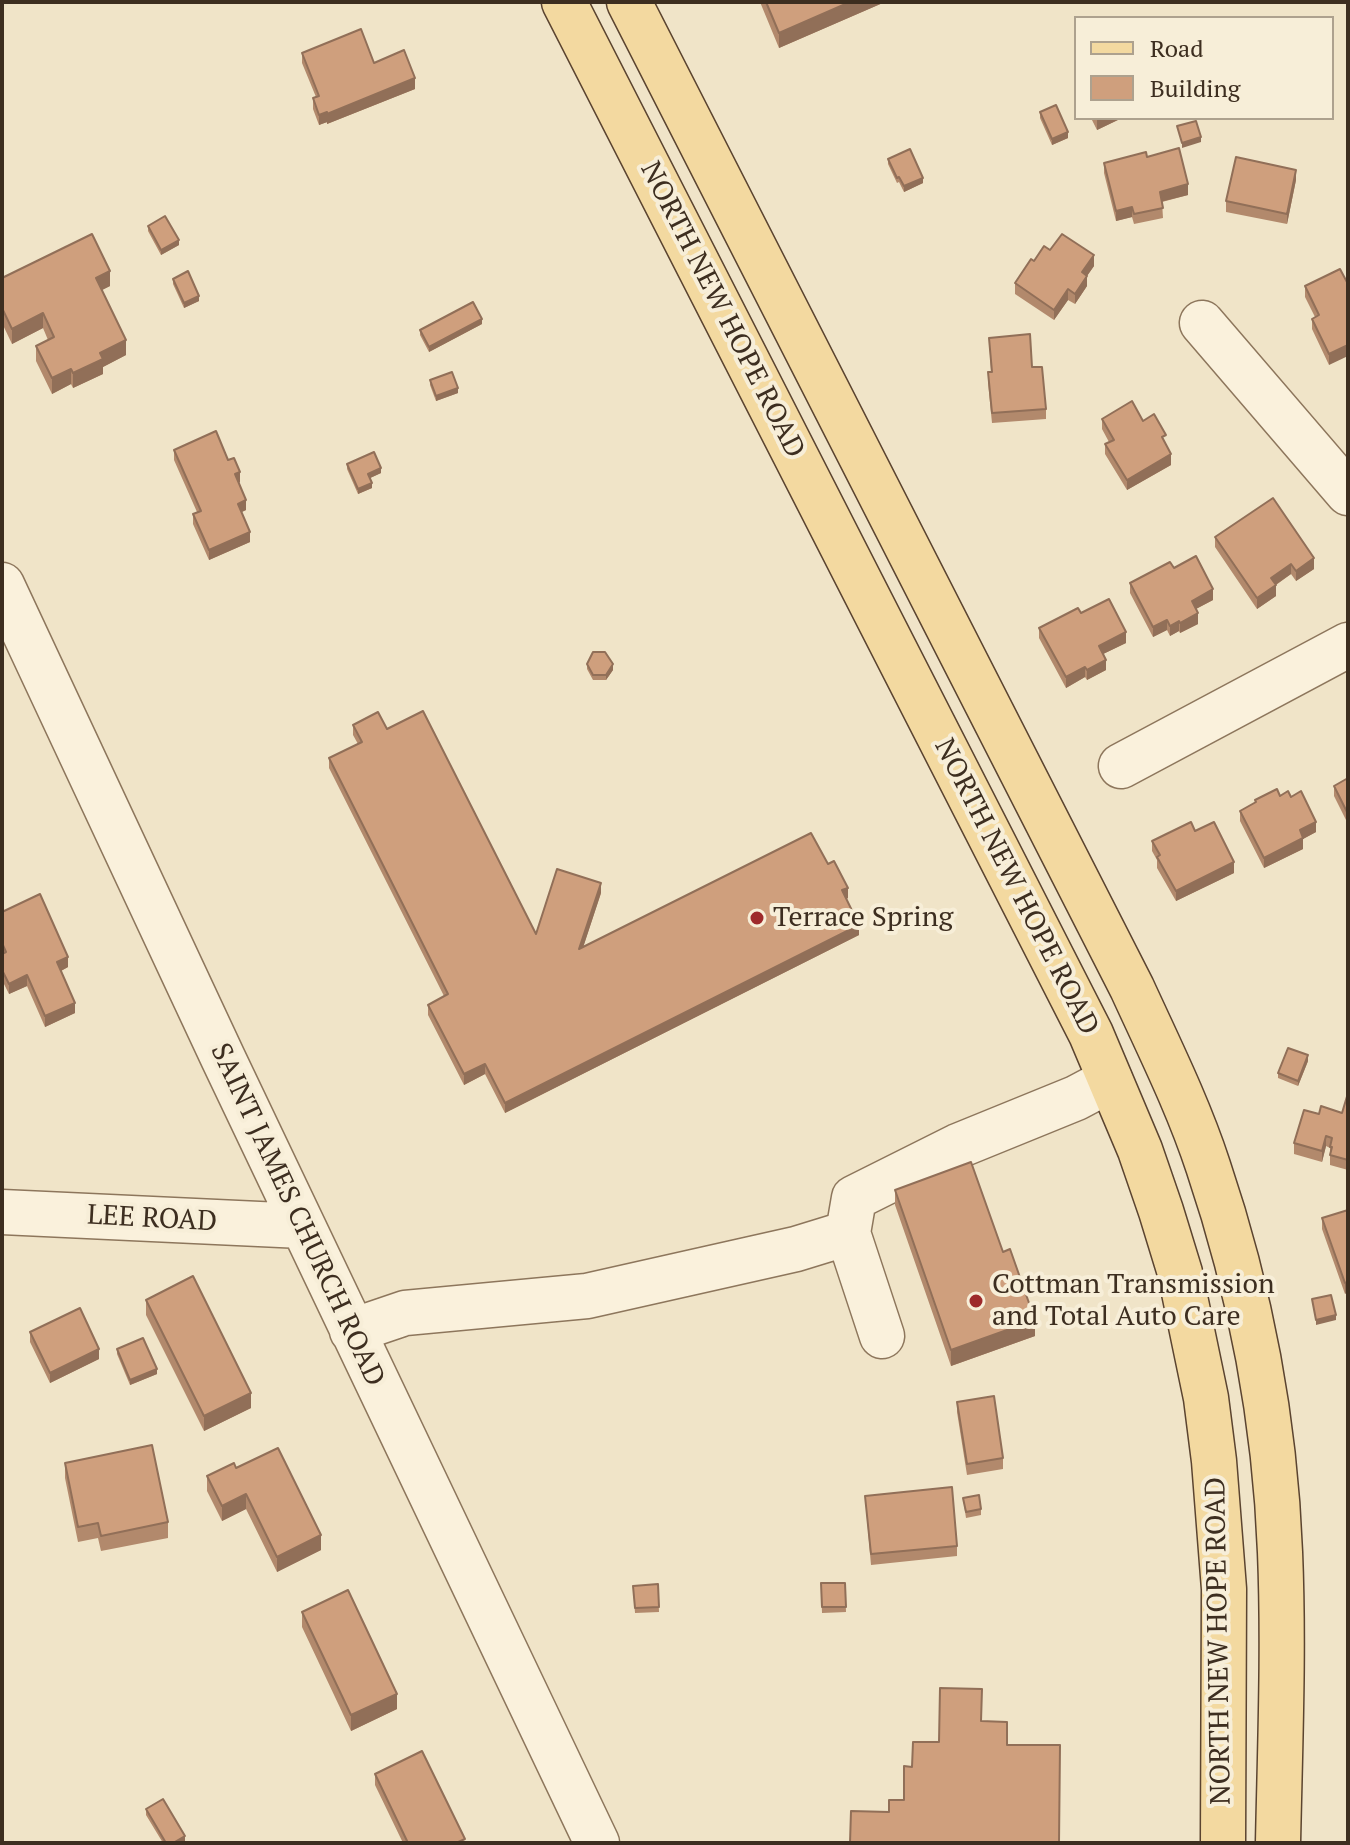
<!DOCTYPE html>
<html>
<head>
<meta charset="utf-8">
<style>
  body { margin:0 }
  #map { position:relative; width:1350px; height:1845px; overflow:hidden; background:#f0e4c8; font-family:"PT Serif",serif }
  canvas { display:block }
  .frame { position:absolute; inset:0; border:4px solid #3d2e20; pointer-events:none }
  .legend { position:absolute; left:1074px; top:16px; width:260px; height:104px; box-sizing:border-box; background:#f7eed8; border:2px solid #ada18e; margin:0; padding:10px 14px; list-style:none; font-size:24px; color:#3d2e20 }
  .legend li { display:flex; align-items:center; gap:16px; height:40px }
  .legend b { width:40px; border:2px solid #ada18e }
</style>
</head>
<body>
<div id="map">
<canvas width="1350" height="1845"></canvas>
<div class="frame"></div>
<ul class="legend">
<li><b style="height:10px;background:#f3d9a0"></b>Road</li>
<li><b style="height:22px;background:#cf9f7d"></b>Building</li>
</ul>
</div>
<script>
const c = document.querySelector('canvas').getContext('2d');
c.lineJoin = 'round';
function stroke(path, color, width, dash) { c.strokeStyle = color; c.lineWidth = width; c.lineCap = dash ? 'butt' : 'round'; c.setLineDash(dash || []); c.stroke(path); }
function fill(path, color) { c.fillStyle = color; c.fill(path, 'evenodd'); }
function drawText(font, color, halo, rows, align = 'center') {
  c.font = font + ' "PT Serif",serif'; c.lineWidth = 8; c.setLineDash([]); c.textBaseline = 'middle'; c.strokeStyle = halo; c.fillStyle = color; for (const [text, x, y, turn = 0] of rows) {
    c.save(); c.translate(x, y); c.rotate((+turn || 0) * Math.PI / 180); c.textAlign = isNaN(turn) ? turn : align; if (halo) c.strokeText(text, 0, 0); c.fillText(text, 0, 0); c.restore();
  }
}
const minor = new Path2D(`
  M1202 323 1348 493
  M2 585 223 1058 597 1843
  M1121 766 1348 645
  M2 1212 302 1226
  M848 1233 854 1198 958 1146 1076 1098 1110 1080
  M352 1331 405 1313 587 1296 796 1249 848 1233 882 1336`);
const major = new Path2D(`
  M564 2 1091 1034 1140 1150 1161 1211 1180 1273 1206 1398 1214 1461 1224 1589 1223 1843
  M629 2 1132 988C1159 1047 1188 1105 1208 1166 1250 1290 1275 1421 1280 1552 1284 1649 1280 1746 1278 1843`);
stroke(minor, '#8d765c', 47);
stroke(major, '#5b4430', 47);
stroke(minor, '#faf1dc', 44);
stroke(major, '#f3d9a0', 44);
fill(new Path2D(`
  M760 2H885L779 48Z
  M302 53 374 63 415 89 327 124V122L319 125 313 109V98L316 97 302 63Z
  M1040 112 1068 138 1052 145 1040 118Z
  M1091 118H1122L1097 130Z
  M1147 157 1188 195 1162 202 1163 218 1134 224 1132 217 1116 221 1104 173V163Z
  M888 159 923 183 904 192 899 182 897 183 888 164Z
  M1296 180 1287 224 1226 212V201Z
  M148 226 179 245 161 255 148 231Z
  M1050 250 1094 266 1087 276V286L1075 304 1068 300 1054 320 1015 294V283L1034 261Z
  M1340 269 1329 365 1312 329V319L1315 317 1305 297V286Z
  M2 278 110 286 102 290 126 355 103 367V374L73 388 71 384 52 394 36 361V346L48 340 43 328 12 344 2 323Z
  M173 279 199 301 184 308 173 284Z
  M482 324 429 352 420 335V330Z
  M989 338 1032 367 1046 409V419L992 423 988 382V372H991Z
  M430 380 458 393 436 401 430 385Z
  M1102 419 1143 421 1166 444 1171 465 1127 490 1105 454V444L1109 442 1102 429Z
  M174 450 228 460 240 482 238 483 246 510 241 512 250 542 209 560 193 524V514L197 512 174 460Z
  M347 464 381 473 370 478 372 488 358 494 347 469Z
  M1215 537 1314 569 1296 581 1291 574 1276 585V596L1257 609 1215 547Z
  M1174 568 1213 600 1196 609 1198 624 1180 633 1179 631 1170 636 1167 630 1153 637 1130 593V583Z
  M1081 613 1126 643 1103 654 1106 670 1087 680 1085 677 1066 688 1039 638V628Z
  M587 664 613 670 606 680H593L587 669Z
  M353 725 387 729 536 934 601 893 583 947 828 864 848 898 846 899 859 935 505 1113 485 1074 464 1085 428 1015V1005L444 996 329 768V758L358 744 353 735Z
  M1348 778V824L1334 796V786Z
  M1280 796 1316 832 1303 839V849L1264 868 1240 821V811L1255 803V800Z
  M1195 831 1234 873 1176 901 1157 868V860L1152 851V841Z
  M2 912 68 967 61 971 75 1013 45 1027 27 986 9 994 2 980Z
  M1308 1061 1298 1086 1278 1078V1073Z
  M1348 1093V1170L1330 1165V1148L1326 1146 1322 1162 1294 1154V1143L1319 1114 1342 1113Z
  M895 1190 1003 1252 1035 1336 951 1366 895 1205Z
  M1348 1210 1345 1294 1322 1229V1218Z
  M146 1300 251 1408 204 1431 146 1315Z
  M30 1332 99 1359 50 1383 30 1342Z
  M117 1349 157 1374 130 1385 117 1354Z
  M957 1402 1003 1458V1469L967 1475 957 1412Z
  M65 1463 168 1522V1538L101 1551 98 1538 78 1542 65 1478Z
  M236 1468 321 1550 277 1572 246 1509 222 1521 207 1491V1476Z
  M865 1496 957 1546V1556L871 1565Z
  M963 1498 981 1509V1515L966 1518Z
  M821 1583H845L846 1612 822 1613Z
  M658 1584 659 1612 635 1613 633 1586Z
  M302 1612 397 1709 351 1731 302 1627Z
  M375 1774 465 1843H403L375 1785Z
  M146 1809 185 1841 182 1843H163L146 1815Z`), '#b2896c');
fill(new Path2D(`
  M850 2H885L779 48V33Z
  M415 78V89L327 124V114Z
  M327 112V122L319 125V115Z
  M1100 118H1122L1097 130V120Z
  M1068 132V138L1052 145V139Z
  M1201 137V142L1182 148V143Z
  M1296 170V180L1287 224V214Z
  M923 178V183L904 192V186Z
  M1188 184V195L1160 202V192Z
  M1132 207V217L1116 221V211Z
  M179 240V245L161 255V250Z
  M1094 255V266L1082 283V272Z
  M110 271V286L96 293V278Z
  M1087 276V286L1075 304V294Z
  M1068 289V300L1054 320V310Z
  M199 296V301L184 308V303Z
  M43 313V328L12 344V329Z
  M482 319V324L429 352V347Z
  M126 340V355L103 367V374L73 388V373L100 353Z
  M1348 345V356L1329 365V354Z
  M71 369V384L52 394V378Z
  M458 388V393L436 401V396Z
  M1171 454V465L1127 490V480Z
  M381 468V473L368 479V474Z
  M240 472V482L235 485V474Z
  M372 483V488L358 494V489Z
  M246 500V510L238 514V504Z
  M250 532V542L209 560V550Z
  M1314 558V569L1296 581V571Z
  M1291 564V574L1271 588V578Z
  M1276 585V596L1257 609V598Z
  M1213 589V600L1192 611V601Z
  M1198 613V624L1180 633V623Z
  M1167 620V630L1153 637V627Z
  M1179 621V631L1170 636V626Z
  M1126 632V643L1099 656V646Z
  M1106 660V670L1087 680V670Z
  M613 664V670L606 680V675Z
  M1085 667V677L1066 688V677Z
  M1316 822V832L1303 839V849L1264 868V858L1300 830Z
  M1234 862V873L1176 901V891Z
  M601 883V893L579 960V949Z
  M848 888V898L842 900V890Z
  M859 925V935L505 1113V1103Z
  M68 957V967L57 973V962Z
  M27 975V986L9 994V984Z
  M75 1003V1013L45 1027V1016Z
  M1308 1055V1061L1298 1086V1081Z
  M485 1064V1074L464 1085V1074Z
  M1326 1136V1146L1322 1162V1151Z
  M1348 1282V1292L1345 1294V1283Z
  M1336 1315V1320L1316 1325V1320Z
  M1035 1320V1336L951 1366V1350Z
  M99 1349V1359L50 1383V1373Z
  M157 1369V1374L130 1385V1380Z
  M251 1393V1408L204 1431V1416Z
  M246 1494V1509L222 1521V1506Z
  M321 1535V1550L277 1572V1557Z
  M397 1694V1709L351 1731V1715Z
  M185 1836V1841L182 1843H173Z`), '#916f58');
const building = new Path2D(`
  M766 2H850L779 33Z
  M361 29 374 63 404 50 415 78 327 114V112L319 115 313 98 319 96 302 53Z
  M1056 105 1068 132 1052 139 1040 112Z
  M1196 121 1201 137 1182 143 1177 126Z
  M1179 148 1188 184 1160 192 1163 208 1134 214 1132 207 1116 211 1104 163 1146 152 1147 157Z
  M910 149 923 178 904 186 899 177 897 178 888 159Z
  M1236 157 1296 170 1287 214 1226 201Z
  M165 216 179 240 161 250 148 226Z
  M92 234 110 271 96 278 126 340 100 353 103 359 73 373 71 369 52 378 36 346 54 337 43 313 12 329 2 308V278Z
  M1062 234 1094 255 1082 272 1087 276 1075 294 1068 289 1054 310 1015 283 1031 259 1034 261 1044 246 1050 250Z
  M1340 269 1348 284V345L1329 354 1312 319 1319 315 1305 286Z
  M188 271 199 296 184 303 173 279Z
  M473 302 482 319 429 347 420 330Z
  M1030 334 1032 367H1042L1046 409 992 413 988 372H992L989 338Z
  M452 372 458 388 436 396 430 380Z
  M1132 401 1143 421 1154 414 1166 435 1162 437 1171 454 1127 480 1105 444 1114 440 1102 419Z
  M216 431 228 460 234 458 240 472 235 474 246 500 238 504 250 532 209 550 193 514 201 511 174 450Z
  M374 452 381 468 368 474 372 483 358 489 347 464Z
  M1273 498 1314 558 1296 571 1291 564 1271 578 1276 585 1257 598 1215 537Z
  M1196 556 1213 589 1192 601 1198 613 1180 623 1179 621 1170 626 1167 620 1153 627 1130 583 1170 562 1174 568Z
  M1109 599 1126 632 1099 646 1106 660 1087 670 1085 667 1066 677 1039 628 1078 608 1081 613Z
  M593 652H605L613 664 606 675H593L587 664Z
  M423 711 536 934 557 869 601 883 579 949 811 833 828 864 834 861 848 888 842 890 859 925 505 1103 485 1064 464 1074 428 1005 448 994 329 758 362 742 353 725 378 712 387 729Z
  M1348 778V814L1334 786Z
  M1277 789 1280 796 1288 791 1291 797 1301 791 1316 822 1300 830 1303 838 1264 858 1240 811 1256 802 1255 800Z
  M1191 822 1195 831 1214 822 1234 862 1176 891 1157 857 1160 855 1152 841Z
  M40 894 68 957 57 962 75 1003 45 1016 27 975 9 984 2 970V954L6 952 2 943V912Z
  M1288 1048 1308 1055 1298 1081 1278 1073Z
  M1348 1093V1160L1330 1155 1332 1147H1330L1332 1138 1326 1136 1322 1151 1294 1143 1304 1110 1319 1114 1321 1106 1342 1113Z
  M971 1162 1003 1252 1010 1249 1035 1320 951 1350 895 1190Z
  M1348 1210V1282L1345 1283 1322 1218Z
  M193 1276 251 1393 204 1416 146 1300Z
  M1331 1295 1336 1315 1316 1320 1312 1299Z
  M80 1308 99 1349 50 1373 30 1332Z
  M143 1338 157 1369 130 1380 117 1349Z
  M994 1396 1003 1458 967 1464 957 1402Z
  M152 1445 168 1522 101 1536 98 1523 78 1527 65 1463Z
  M278 1448 321 1535 277 1557 246 1494 222 1506 207 1476 232 1464 234 1463 236 1468Z
  M952 1487 957 1546 871 1554 865 1496Z
  M979 1495 981 1509 966 1512 963 1498Z
  M821 1583H845L846 1607H822Z
  M658 1584 659 1607 635 1608 633 1586Z
  M348 1590 397 1694 351 1715 302 1612Z
  M940 1688 982 1689 981 1721 1007 1722V1745H1060L1059 1843H850L851 1811 889 1812V1800H904V1766L912 1767 913 1742H939Z
  M422 1751 465 1839 456 1843H408L375 1774Z
  M163 1799 185 1836 173 1843H166L146 1809Z`);
fill(building, '#cf9f7d');
stroke(building, '#916f58', 2);
for (const [x, y, r, color] of [
  [757,918,8,"#9e2a2b"],
  [976,1301,8,"#9e2a2b"]
]) { const dot = new Path2D(); dot.arc(x, y, r, 0, 2 * Math.PI); c.fillStyle = color; c.fill(dot); stroke(dot, '#f7eed8', 3); }
drawText('28px', '#3d2e20', '#f7eed8', [
  ["NORTH NEW HOPE ROAD",722,310,63],
  ["NORTH NEW HOPE ROAD",1016,887,63],
  ["SAINT JAMES CHURCH ROAD",297,1215,65],
  ["LEE ROAD",152,1219,3],
  ["NORTH NEW HOPE ROAD",1219,1641,-91]
]);
drawText('28px', '#3d2e20', '#f7eed8', [
  ["Terrace Spring",773,918],
  ["Cottman Transmission",992,1285],
  ["and Total Auto Care",992,1317]
], 'left');
</script>
</body>
</html>
